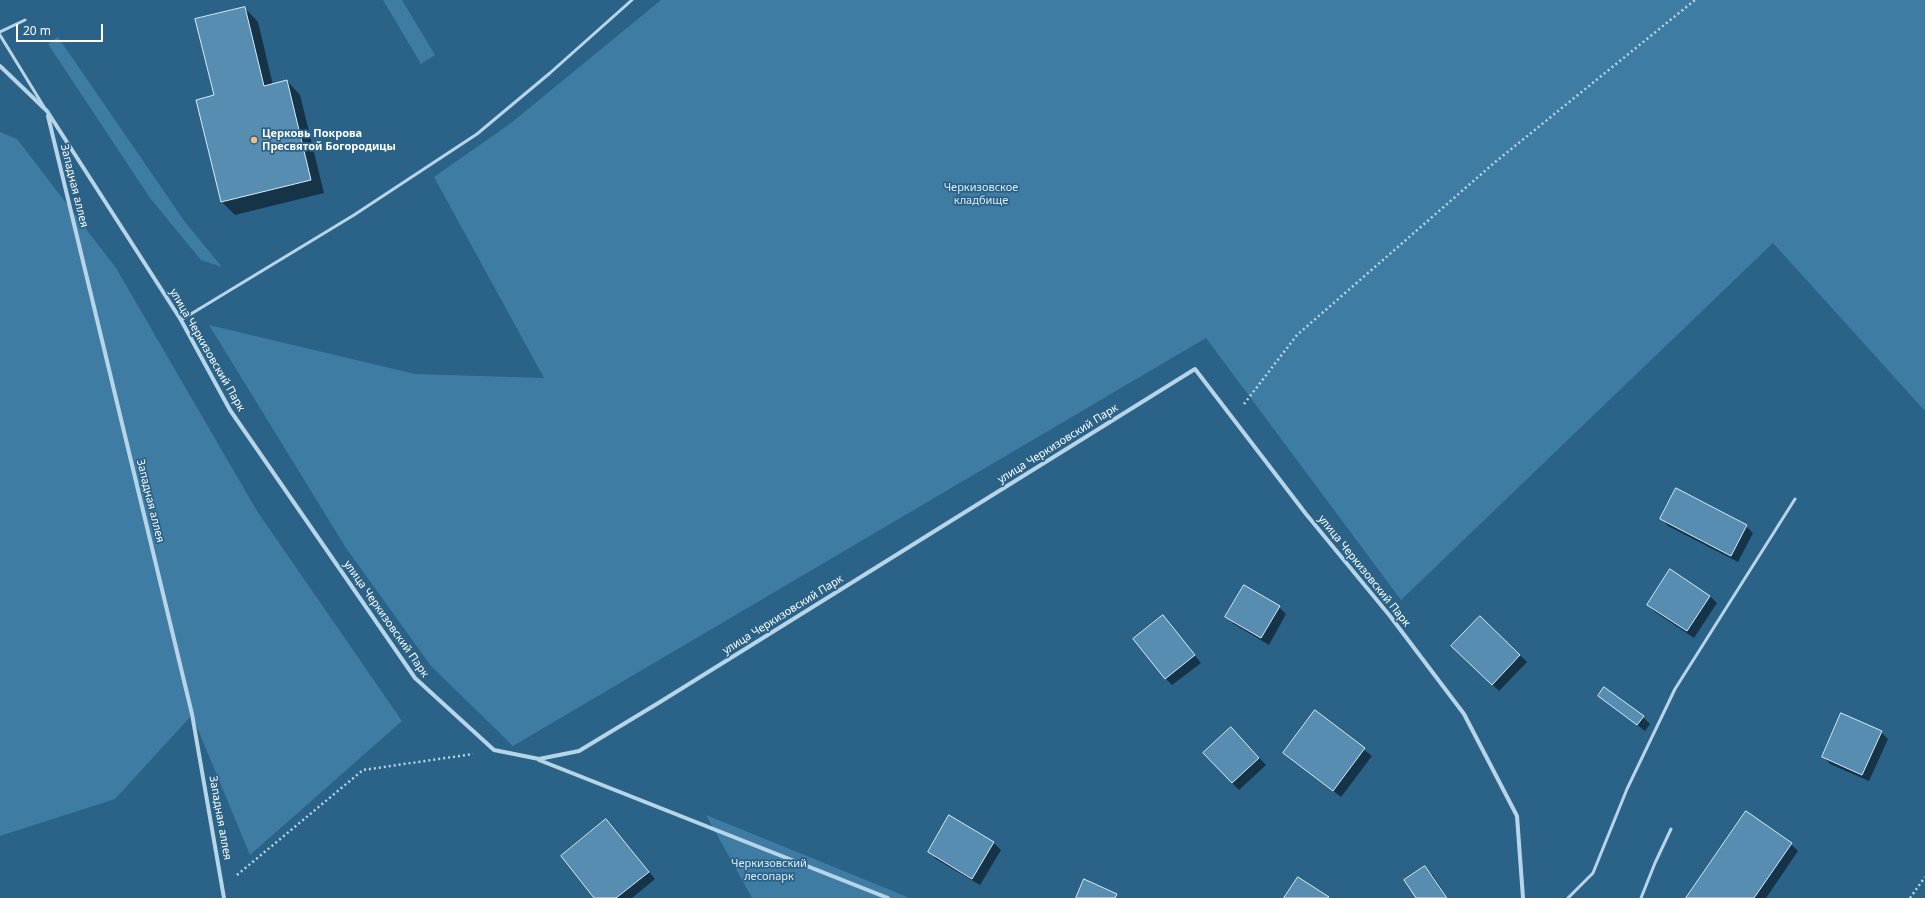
<!DOCTYPE html>
<html>
<head>
<meta charset="utf-8">
<style>
  body { margin:0 }
  #map { position:relative; width:1925px; height:898px; overflow:hidden; background:#2a6288; font-family:"Noto Sans",sans-serif }
  canvas { display:block }
  .scale { position:absolute; left:16px; top:24px; width:87px; height:18px; box-sizing:border-box; border:2px solid #fff; border-top:0; padding-left:5px; font-size:12px; line-height:14px; white-space:nowrap; color:#fff; -webkit-text-stroke:3px #2a6288; paint-order:stroke }
</style>
</head>
<body>
<div id="map">
<canvas width="1925" height="898"></canvas>
<div class="scale">20 m</div>
</div>
<script>
const c = document.querySelector('canvas').getContext('2d');
c.lineJoin = 'round';
function fill(path, color) { c.fillStyle = color; c.fill(path, 'evenodd'); }
function stroke(path, color, width, dash) { c.strokeStyle = color; c.lineWidth = width; c.lineCap = dash ? 'butt' : 'round'; c.setLineDash(dash || []); c.stroke(path); }
function drawText(font, color, halo, rows, align = 'center') {
  c.font = font + ' "Noto Sans",sans-serif'; c.lineWidth = 3.5; c.setLineDash([]); c.textBaseline = 'middle'; c.strokeStyle = halo; c.fillStyle = color; for (const [text, x, y, turn = 0] of rows) {
    c.save(); c.translate(x, y); c.rotate((+turn || 0) * Math.PI / 180); c.textAlign = isNaN(turn) ? turn : align; if (halo) c.strokeText(text, 0, 0); c.fillText(text, 0, 0); c.restore();
  }
}
fill(new Path2D(`
  M383 0H402L435 55 421 64Z
  M661 0H1925V411L1773 243 1401 600 1206 338 513 746 431 666 346 548 209 325 415 374 544 378 434 177 511 123Z
  M58 37 185 222 222 267 201 260 150 198 48 44Z
  M0 132 17 139 116 268 257 511 402 721 250 855 192 715 115 799 0 836Z
  M706 815 888 889 909 898H752Z`), '#3f7ca4');
fill(new Path2D(`
  M245 8 258 22 273 85 287 81 300 95 324 193 235 215 221 201 215 96Z
  M1661 518 1746 526 1753 533 1738 562 1668 526Z
  M1244 587 1279 607 1286 614 1269 645 1234 624 1227 617Z
  M1710 596 1717 603 1694 638 1655 612 1648 605Z
  M1163 616 1201 663 1172 685 1165 678Z
  M1480 617 1527 662 1499 691 1453 646Z
  M1599 696 1643 717 1650 724 1645 731Z
  M1315 712 1372 756 1341 797 1284 753Z
  M1881 732 1888 739 1869 781 1830 764 1823 756Z
  M1238 735 1266 765 1239 790 1232 783Z
  M950 816 994 843 1001 850 980 885 936 859 929 851Z
  M606 820 655 879 632 898H595Z
  M1791 844 1798 851 1766 898H1687Z
  M1424 867 1432 874 1448 898H1417Z`), '#0007');
const building = new Path2D(`
  M245 7 264 86 287 80 311 180 221 202 196 100 214 95 195 19Z
  M1676 488 1747 525 1731 556 1660 519Z
  M1670 569 1710 596 1687 631 1647 605Z
  M1244 585 1280 606 1261 638 1225 617Z
  M1163 615 1195 655 1165 679 1133 639Z
  M1480 616 1520 655 1492 685 1451 646Z
  M1604 687 1644 716 1637 725 1598 696Z
  M1315 710 1365 748 1333 791 1283 753Z
  M1841 713 1882 731 1862 775 1822 757Z
  M1231 727 1259 758 1232 783 1203 753Z
  M1746 811 1792 843 1754 898H1686Z
  M949 815 994 842 972 879 928 852Z
  M606 819 649 872 616 898H594L561 856Z
  M1425 866 1447 898H1416L1404 880Z
  M1298 877 1329 897 1328 898H1284Z
  M1084 879 1117 894 1115 898H1076Z`);
fill(building, '#568db1');
stroke(building, '#daecf7', 1);
stroke(new Path2D(`
  M1244 404 1297 335 1494 163 1695 0
  M237 875 363 770 473 754
  M1910 898 1925 877`), '#b7d5e8', 2.5, [2, 3]);
stroke(new Path2D(`
  M0 32 25 20
  M0 35 44 107
  M181 320 354 215 477 134 550 73 632 0
  M1568 898 1593 873 1627 789 1675 689 1795 499
  M1641 898 1655 863 1671 829`), '#b7d5e8', 3);
stroke(new Path2D(`
  M0 66 47 111 181 320 230 410 415 678 494 750 539 759 579 751 660 702 1195 369 1306 514 1390 616 1464 714 1517 816 1523 898
  M48 116 192 714 224 898
  M539 760 888 898`), '#b7d5e8', 4);
for (const [x, y, r, color] of [
  [254,140,4,"#eebd7f"]
]) { const dot = new Path2D(); dot.arc(x, y, r, 0, 2 * Math.PI); c.fillStyle = color; c.fill(dot); stroke(dot, '#2a6288', 1.5); }
drawText('bold 11px', '#fff', '#2a6288', [
  ["Церковь Покрова",262,134],
  ["Пресвятой Богородицы",262,147]
], 'left');
drawText('11px', '#fff', '#2a6288', [
  ["Западная аллея",74,186,76],
  ["улица Черкизовский Парк",207,350,60],
  ["улица Черкизовский Парк",1058,444,-32],
  ["Западная аллея",150,501,76],
  ["улица Черкизовский Парк",1364,571,51],
  ["улица Черкизовский Парк",783,615,-32],
  ["улица Черкизовский Парк",386,619,55],
  ["Западная аллея",220,818,80]
]);
drawText('11px', '#daecf7', '#2a6288', [
  ["Черкизовское",981,188],
  ["кладбище",981,201],
  ["Черкизовский",769,864],
  ["лесопарк",769,877]
]);
</script>
</body>
</html>
